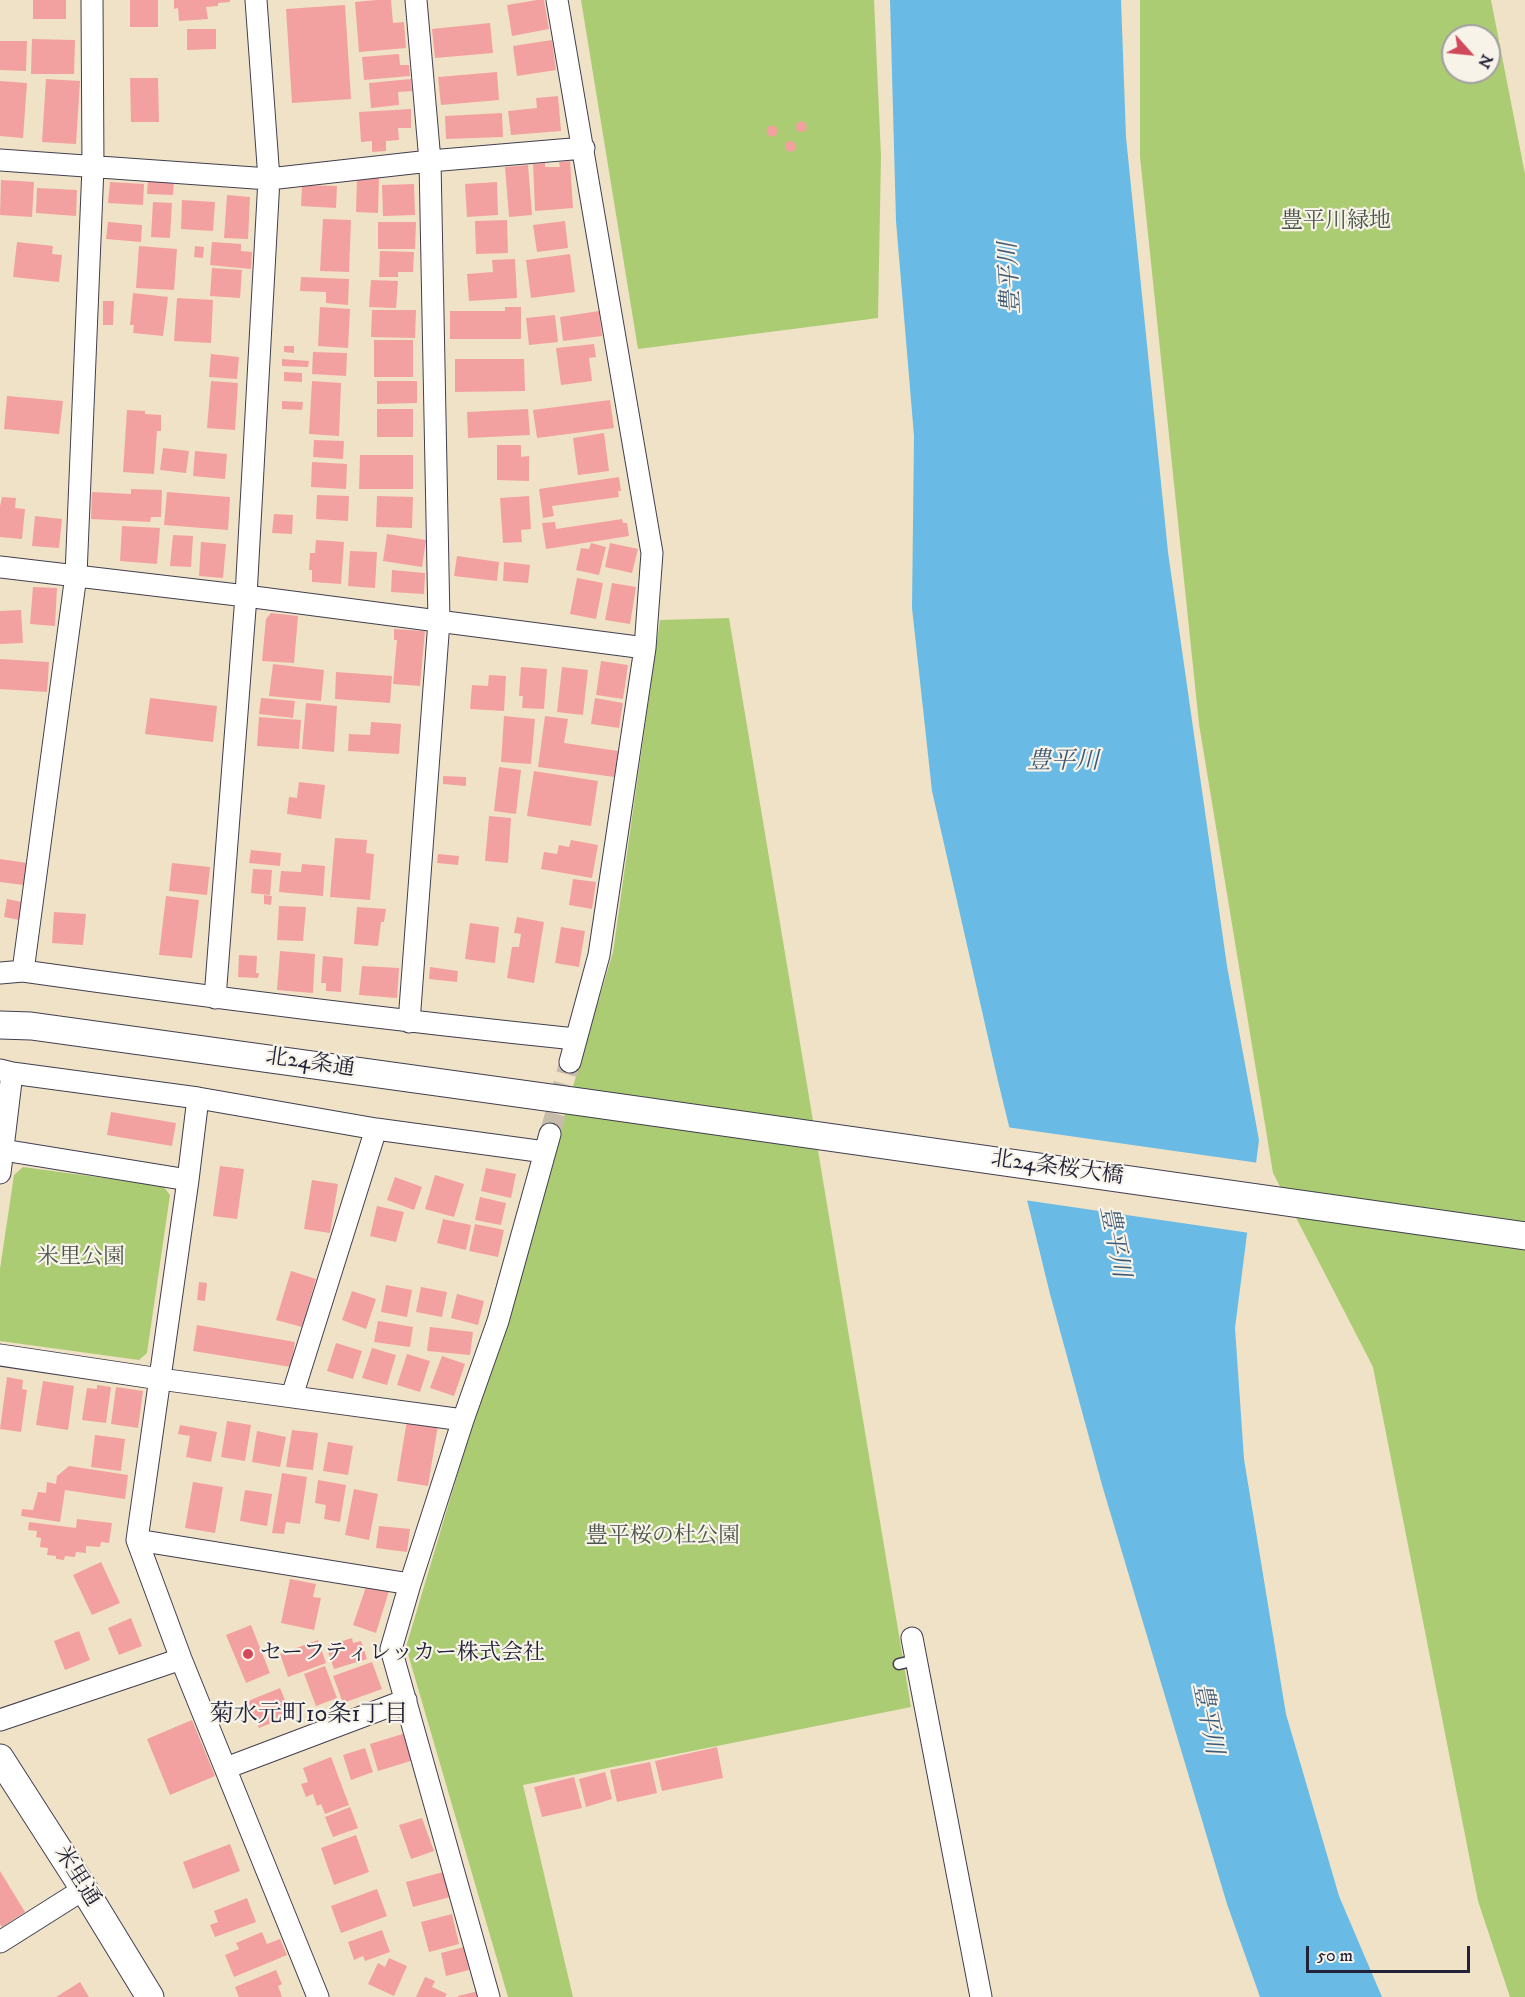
<!DOCTYPE html>
<html>
<head>
<meta charset="utf-8">
<style>
  body { margin:0 }
  #map { position:relative; width:1525px; height:1997px; overflow:hidden; background:#f0e2c6; font-family:"IM FELL DW Pica",serif }
  canvas { display:block }
  .north { position:absolute; left:1441px; top:24px; width:60px; height:60px; box-sizing:border-box; background:#f7f3e8; border:2px solid #a29fa3; border-radius:50%; rotate:117deg; font-size:16px; font-weight:700; line-height:24px; text-align:center; color:#22223b }
  .north::after { content:''; display:block; margin:auto; width:21px; height:27px; background:#d1495b; clip-path:polygon(50% 0,100% 100%,50% 72%,0 100%) }
  .scale { position:absolute; left:1306px; top:1946px; width:164px; height:27px; box-sizing:border-box; border:3px solid #22223b; border-top:0; padding-left:8px; font-size:18px; line-height:21px; white-space:nowrap; color:#22223b; -webkit-text-stroke:4px #f7f3e8; paint-order:stroke }
</style>
</head>
<body>
<div id="map">
<canvas width="1525" height="1997"></canvas>
<div class="north">N</div>
<div class="scale">50 m</div>
</div>
<script>
const c = document.querySelector('canvas').getContext('2d');
c.lineJoin = 'round';
function fill(path, color) { c.fillStyle = color; c.fill(path, 'evenodd'); }
function stroke(path, color, width, dash) { c.strokeStyle = color; c.lineWidth = width; c.lineCap = dash ? 'butt' : 'round'; c.setLineDash(dash || []); c.stroke(path); }
function drawText(font, color, halo, rows, align = 'center') {
  c.font = font + ' "IM FELL DW Pica","Noto Serif JP",serif'; c.lineWidth = 4.5; c.setLineDash([]); c.textBaseline = 'middle'; c.strokeStyle = halo; c.fillStyle = color; for (const [text, x, y, turn = 0] of rows) {
    c.save(); c.translate(x, y); c.rotate((+turn || 0) * Math.PI / 180); c.textAlign = isNaN(turn) ? turn : align; if (halo) c.strokeText(text, 0, 0); c.fillText(text, 0, 0); c.restore();
  }
}
fill(new Path2D(`
  M581 0H874L881 156 878 318 638 349Z
  M1140 0H1491L1525 174V1997H1510L1478 1901 1373 1367 1273 1173 1199 724 1140 157ZM1453 36H1489V72H1453Z
  M729 618 911 1707 523 1785 573 1997H508L406 1647 613 952 660 620Z
  M23 1167 163 1186 170 1195 147 1353 139 1360 0 1341V1269L14 1175Z`), '#accc74');
fill(new Path2D(`
  M890 0H1121L1126 137 1168 552 1227 966 1259 1140 1235 1328 1244 1459 1286 1714 1339 1896 1382 1997H1260L1227 1904 1102 1485 1050 1294 997 1077 932 791 912 608 914 436 896 221Z`), '#69bbe5');
fill(new Path2D(`
  M1006 1127 1259 1163 1250 1233 1024 1200Z`), '#f0e2c6');
fill(new Path2D(`
  M33 0H66V19H33Z
  M130 0H158V27H130Z
  M174 0H230V2L218 3V6L206 7 208 19 179 21 178 8 174 9Z
  M377 0H391L393 23 404 22 406 48 359 52 355 2Z
  M537 0H544L549 29 512 36 507 5Z
  M345 5 351 99 292 103 286 9Z
  M490 23 493 53 435 58 432 29Z
  M187 29H216V49L187 50Z
  M32 39 75 40 74 74H31Z
  M552 40 556 70 517 76 513 46Z
  M0 41H27L26 71 0 70Z
  M399 54 400 65H409L410 76 364 80 362 57Z
  M497 72 499 100 441 105 438 77Z
  M130 78H158L159 122H131Z
  M46 79 80 81 76 144 42 142Z
  M411 79 412 91 398 92 399 105 371 108 369 83Z
  M0 81 27 83 23 138 0 136Z
  M558 96 561 131 511 135 508 111 537 108 536 98Z
  M411 109V128H398L399 140 386 141V151L372 152V141L361 142 359 112Z
  M502 113 503 137 446 139 445 116Z
  M800 121 805 123 807 128 805 131 800 132 797 131 796 125Z
  M766.5 131a5.5 5.5 0 1 1 11 0a5.5 5.5 0 1 1-11 0Z
  M792 141 794 142 796 148 794 151 789 152 785 148 786 142Z
  M570 161 573 208 535 211 533 164 545 163V167H560L559 162Z
  M528 165 532 215 509 217 505 167Z
  M357 177H379L378 213 356 212Z
  M1 180 34 182 32 217 0 215Z
  M148 181 174 182 173 195 147 194Z
  M110 182 144 184 143 205 108 203Z
  M497 182 498 215 467 217 465 184Z
  M414 184 415 215 383 216 382 185Z
  M302 185 337 186 336 208 301 206Z
  M37 188 77 190 76 216 36 213Z
  M227 195 250 197 248 239 224 238Z
  M182 200 215 202 213 231 181 229Z
  M153 202 172 203 170 238 151 237Z
  M323 219 351 220 349 272 320 271Z
  M507 220 508 253 476 254 475 221Z
  M565 221 568 248 537 252 533 225Z
  M108 222 142 225 141 242 106 239Z
  M378 222H416L415 249H378Z
  M17 242 53 246 52 254 62 255 59 282 13 277Z
  M212 242 241 244V251L252 252 251 269 210 265Z
  M139 246 177 249 174 290 136 288Z
  M195 246 204 247 203 258 194 257Z
  M380 251 414 252 413 272H398V277H379Z
  M570 254 575 292 531 298 526 260Z
  M515 259 517 298 469 301 467 274 493 272 492 260Z
  M212 268 242 270 240 298 210 296Z
  M301 277 349 279 348 305 326 303V292L300 291Z
  M371 280 398 281 396 308 369 307Z
  M133 293 168 297 163 336 133 333 134 325H130Z
  M177 298 213 300 211 343 174 341Z
  M103 301H114L113 325H103Z
  M320 307 350 309 348 348 318 346Z
  M505 307H521V339H450V311H505Z
  M372 310H416L415 338 371 337Z
  M599 311 602 336 563 341 560 317Z
  M555 315 558 342 529 345 526 318Z
  M374 340H413V377H374Z
  M594 344 596 357 589 358 592 381 561 385 556 348Z
  M284 346H294V353L284 352Z
  M313 352 347 353 346 376 312 374Z
  M211 354 239 357 237 379 209 377Z
  M282 359 309 361 308 367 282 366Z
  M455 359H524L525 391 455 392Z
  M284 372 302 373V382L284 381Z
  M211 381 238 383 235 430 207 428Z
  M312 381 341 383 339 436 309 434Z
  M377 381H417V403L377 404Z
  M7 396 63 401 59 434 4 429Z
  M610 400 614 428 537 438 533 410Z
  M282 401 303 402 302 410 282 409Z
  M377 409H413V437H377Z
  M528 409 530 435 468 438 467 412Z
  M127 410 145 411V414L161 415V431H157L154 474 123 472Z
  M604 433 609 471 578 475 573 438Z
  M314 440 344 441 343 459 313 457Z
  M497 445H521V457L529 456V481L497 480Z
  M163 448 189 451 186 473 160 470Z
  M195 451 227 454 225 479 193 476Z
  M360 455H413V489H359Z
  M312 462 347 464 346 489 311 487Z
  M619 477 621 491H618L619 497 552 506 554 516 543 518 539 489Z
  M131 489 162 490 161 517H151L150 522 91 519 92 492 131 494Z
  M167 492 230 497 228 530 164 525Z
  M317 495 349 496 348 521 316 519Z
  M377 496 413 497 412 528 376 527Z
  M529 496 531 529 521 530 522 542 503 543 500 498Z
  M2 497 16 498 15 508 25 509 22 539 0 537V506Z
  M274 514 293 515 292 534 272 533Z
  M35 516 62 519 59 548 32 546Z
  M622 519 623 523H627L629 536 546 549 542 523 555 522 556 529Z
  M122 526 160 528 157 564 120 561Z
  M387 534 426 540 422 567 383 561Z
  M173 535 193 536 191 567 170 566Z
  M316 540 344 542 341 584 312 582V570H309L310 553H315Z
  M201 542 226 544 223 578 199 576Z
  M591 543 606 547 599 575 576 570 581 548 589 549Z
  M610 543 638 549 632 573 605 567Z
  M350 551 377 552 375 588 348 586Z
  M457 556 499 562 497 581 454 576Z
  M504 562 530 565 528 583 503 581Z
  M392 570 425 573 424 594 391 592Z
  M577 578 603 583 596 619 570 614Z
  M612 583 636 587 630 624 605 620Z
  M33 587 57 588 55 626 30 624Z
  M21 610 23 643 0 644V611Z
  M271 613 298 616 294 663 262 661 266 619Z
  M394 629 425 631 420 686 393 684 397 640H394Z
  M0 659 49 662 47 692 0 689Z
  M601 661 628 665 623 699 596 695Z
  M273 664 324 670 321 701 269 696Z
  M521 667 547 669 544 709 522 708 523 696H519Z
  M562 667 588 670 583 715 557 712Z
  M336 672 392 676 390 703 335 699Z
  M489 675 506 676 504 711 470 709 472 685 488 686Z
  M150 698 217 706 213 742 145 734Z
  M261 698 295 701 293 718 259 714Z
  M595 698 623 703 619 728 591 724Z
  M306 703 337 706 334 752 302 749Z
  M504 716 535 719 531 764 501 762Z
  M545 716 568 719 564 743 618 751 615 777 538 767Z
  M259 717 301 720 299 749 257 746Z
  M371 722 401 724 399 754 348 751 349 734 370 735Z
  M499 767 521 770 516 814 494 811Z
  M534 771 598 781 591 826 527 816Z
  M443 776 466 777V786L443 784Z
  M299 782 325 785 321 819 287 814 289 797 297 798Z
  M489 816 511 818 508 863 485 861Z
  M335 838 367 840 366 853 374 854 370 900 330 897Z
  M571 840 598 845 592 878 541 869 544 852 557 854 559 845 569 847Z
  M251 850 281 853 280 866 249 863Z
  M438 854 459 856 458 865 437 863Z
  M0 859 34 864 31 886 0 882Z
  M172 863 210 867 207 895 169 891Z
  M302 864 325 866 323 896 279 892 281 871 301 872Z
  M253 869 272 870 270 895 251 893Z
  M573 879 596 882 592 909 569 905Z
  M264 895 272 896 271 905 264 904Z
  M166 896 199 900 192 958 159 955Z
  M7 899 27 903 24 921 4 917Z
  M279 906 306 907 303 941 277 940Z
  M357 907 386 909 384 922H381L378 946 354 944Z
  M54 912 86 914 83 945 52 943Z
  M517 917 544 922 534 983 507 978 512 947H519L521 934 514 933Z
  M470 923 499 927 495 963 465 959Z
  M561 927 585 931 579 967 555 963Z
  M280 951 315 954 313 993 277 990Z
  M239 955 257 956 256 973H259L258 978 238 977Z
  M323 956 343 958 341 992 326 991V983H321Z
  M362 966 399 968 397 998 359 995Z
  M430 967 458 971 457 982 429 979Z
  M111 1112 176 1123 172 1146 107 1135Z
  M220 1166 244 1169 237 1219 213 1216Z
  M486 1168 516 1174 511 1198 481 1191Z
  M435 1175 464 1184 454 1217 425 1209Z
  M395 1177 422 1187 414 1210 387 1200Z
  M312 1180 338 1184 330 1233 304 1229Z
  M480 1197 506 1203 501 1225 475 1220Z
  M377 1206 404 1212 396 1242 370 1236Z
  M443 1219 471 1225 466 1250 437 1243Z
  M475 1224 504 1230 498 1257 469 1251Z
  M291 1271 316 1279 302 1327 276 1320Z
  M199 1282 207 1283 205 1301 197 1300Z
  M386 1285 412 1290 407 1317 381 1312Z
  M421 1287 447 1292 442 1317 416 1312Z
  M352 1291 376 1299 366 1329 342 1320Z
  M457 1294 484 1301 478 1325 451 1318Z
  M378 1321 413 1327 410 1347 374 1342Z
  M197 1325 295 1342 291 1367 193 1351Z
  M430 1327 473 1332 470 1355 427 1351Z
  M336 1343 362 1351 353 1379 327 1371Z
  M372 1348 396 1355 387 1385 362 1378Z
  M407 1354 430 1361 420 1392 397 1385Z
  M442 1356 465 1364 454 1396 430 1388Z
  M7 1377 23 1380 22 1389 27 1390 21 1432 0 1429Z
  M43 1381 74 1386 68 1430 36 1425Z
  M97 1385 111 1387 106 1423 82 1420 87 1388 97 1389Z
  M116 1387 143 1391 138 1428 111 1424Z
  M407 1420 438 1425 428 1486 397 1481Z
  M227 1421 251 1425 245 1461 221 1457Z
  M180 1425 217 1432 211 1462 186 1457 190 1436 178 1434Z
  M292 1430 318 1433 313 1470 286 1467Z
  M257 1431 286 1437 280 1467 252 1462Z
  M95 1435 125 1439 121 1471 91 1467Z
  M328 1442 353 1446 348 1475 323 1471Z
  M69 1466 128 1475 125 1499 65 1490 60 1522 21 1516 22 1509 33 1510 38 1492 46 1493 47 1482 56 1484 57 1476Z
  M282 1473 307 1477 300 1524 286 1522 284 1534 272 1533Z
  M318 1480 346 1485 340 1522 324 1519 326 1505 315 1503Z
  M193 1482 223 1487 215 1533 185 1528Z
  M354 1489 378 1494 369 1540 345 1535Z
  M245 1490 272 1494 267 1526 240 1521Z
  M77 1519 112 1523 109 1543 101 1542 100 1547 86 1546V1553L76 1552 75 1557 65 1556 64 1560 56 1559V1556L47 1555 48 1548 40 1547 41 1538 36 1537 37 1531 28 1530 29 1522 76 1528Z
  M379 1526 410 1529 407 1552 376 1548Z
  M101 1562 120 1603 92 1615 73 1575Z
  M290 1579 316 1584 313 1597 321 1598 314 1630 281 1623Z
  M367 1584 389 1591 376 1633 353 1625Z
  M131 1618 142 1646 119 1655 108 1628Z
  M251 1625 270 1673 246 1683 226 1635Z
  M79 1631 90 1660 65 1670 54 1641Z
  M352 1638 353 1643 361 1641 367 1659 334 1669 326 1646Z
  M318 1640 326 1663 288 1677 280 1654Z
  M372 1662 382 1689 343 1703 333 1676Z
  M325 1666 337 1698 316 1706 304 1674Z
  M280 1688 291 1715 259 1728 248 1701Z
  M192 1720 215 1776 170 1795 147 1739Z
  M409 1732 417 1759 378 1771 370 1744Z
  M717 1747 723 1778 662 1791 655 1761Z
  M365 1748 373 1772 351 1780 343 1755Z
  M331 1757 349 1805 325 1814 321 1804 317 1806 313 1794 306 1797 301 1784 308 1782 303 1768Z
  M650 1762 657 1793 617 1802 610 1770Z
  M605 1772 612 1799 586 1807 579 1779Z
  M574 1777 582 1808 542 1817 534 1787Z
  M350 1807 358 1828 333 1837 325 1817Z
  M422 1818 434 1851 411 1859 399 1825Z
  M356 1835 369 1872 334 1885 321 1848Z
  M230 1844 240 1871 193 1889 183 1862Z
  M0 1871 25 1912 2 1927 0 1924Z
  M447 1871 454 1896 413 1907 406 1882Z
  M377 1889 387 1916 341 1933 331 1906Z
  M247 1898 256 1922 215 1937 210 1925 218 1922 214 1911Z
  M452 1914 459 1944 429 1952 421 1922Z
  M382 1930 390 1952 365 1961 363 1956 354 1960 348 1942Z
  M262 1932 267 1944 280 1939 287 1955 234 1977 225 1955 239 1949 236 1943Z
  M464 1947 469 1970 446 1976 441 1953Z
  M389 1958 407 1966 394 1996 368 1984 378 1963 385 1967Z
  M276 1970 282 1984 278 1986 282 1997H239L235 1987Z
  M425 1977 435 1981 432 1987 447 1994 445 1997H416Z
  M80 1982 89 1997H56Z
  M478 1991 480 1997H458V1996Z`), '#f3a1a0');
stroke(new Path2D(`
  M550 1134 570 1062`), '#c7bcaa', 21, [21, 10]);
const service = new Path2D(`
  M899 1664 916 1660`);
const minor = new Path2D(`
  M557 0 652 553 645 648 599 955 570 1062
  M0 160 269 179 430 161 584 148
  M0 567 246 596 645 648
  M23 971 76 575 93 167 92 0
  M0 973 23 971C207 997 391 1020 575 1039
  M215 998 246 596 269 179 256 0
  M409 1022 439 621 430 161 416 0
  M0 1070 12 1073 198 1098 376 1129 545 1152
  M198 1098 188 1180 137 1540 181 1659 318 1997
  M3 1150 188 1180
  M0 1173 12 1073
  M0 1355 160 1379 463 1420
  M292 1396 376 1129
  M137 1540 410 1584
  M912 1638 981 1997
  M0 1720 181 1659
  M226 1768 406 1700
  M0 1942 84 1889
  M489 1997 391 1649 410 1584 463 1420 498 1321 550 1134`);
const tertiary = new Path2D(`
  M0 1025 31 1026 588 1103 1525 1236
  M0 1758 84 1889 150 1997`);
stroke(service, '#413f50', 13);
stroke(minor, '#413f50', 23);
stroke(tertiary, '#413f50', 29);
stroke(service, '#fff', 10);
stroke(minor, '#fff', 21);
stroke(tertiary, '#fff', 27);
for (const [x, y, r, color] of [
  [248,1654,6,"#d1495b"]
]) { const dot = new Path2D(); dot.arc(x, y, r, 0, 2 * Math.PI); c.fillStyle = color; c.fill(dot); stroke(dot, '#f7f3e8', 2); }
drawText('22px', '#4b554c', '#f7f3e8', [
  ["豊平川緑地",1336,222],
  ["米里公園",81,1258],
  ["豊平桜の杜公園",663,1537]
]);
drawText('22px', '#22223b', '#f7f3e8', [
  ["北24条通",310,1064,8],
  ["北24条桜大橋",1057,1169,8],
  ["米里通",76,1877,58]
]);
drawText('22px', '#22223b', '#f7f3e8', [
  ["セーフティレッカー株式会社",260,1654]
], 'left');
drawText('italic 24px', '#3b5876', '#f7f3e8', [
  ["豊平川",1012,278,-93],
  ["豊平川",1063,763],
  ["豊平川",1113,1242,79],
  ["豊平川",1206,1719,79]
]);
drawText('24px', '#22223b', '#f7f3e8', [
  ["菊水元町10条1丁目",309,1716]
]);
</script>
</body>
</html>
